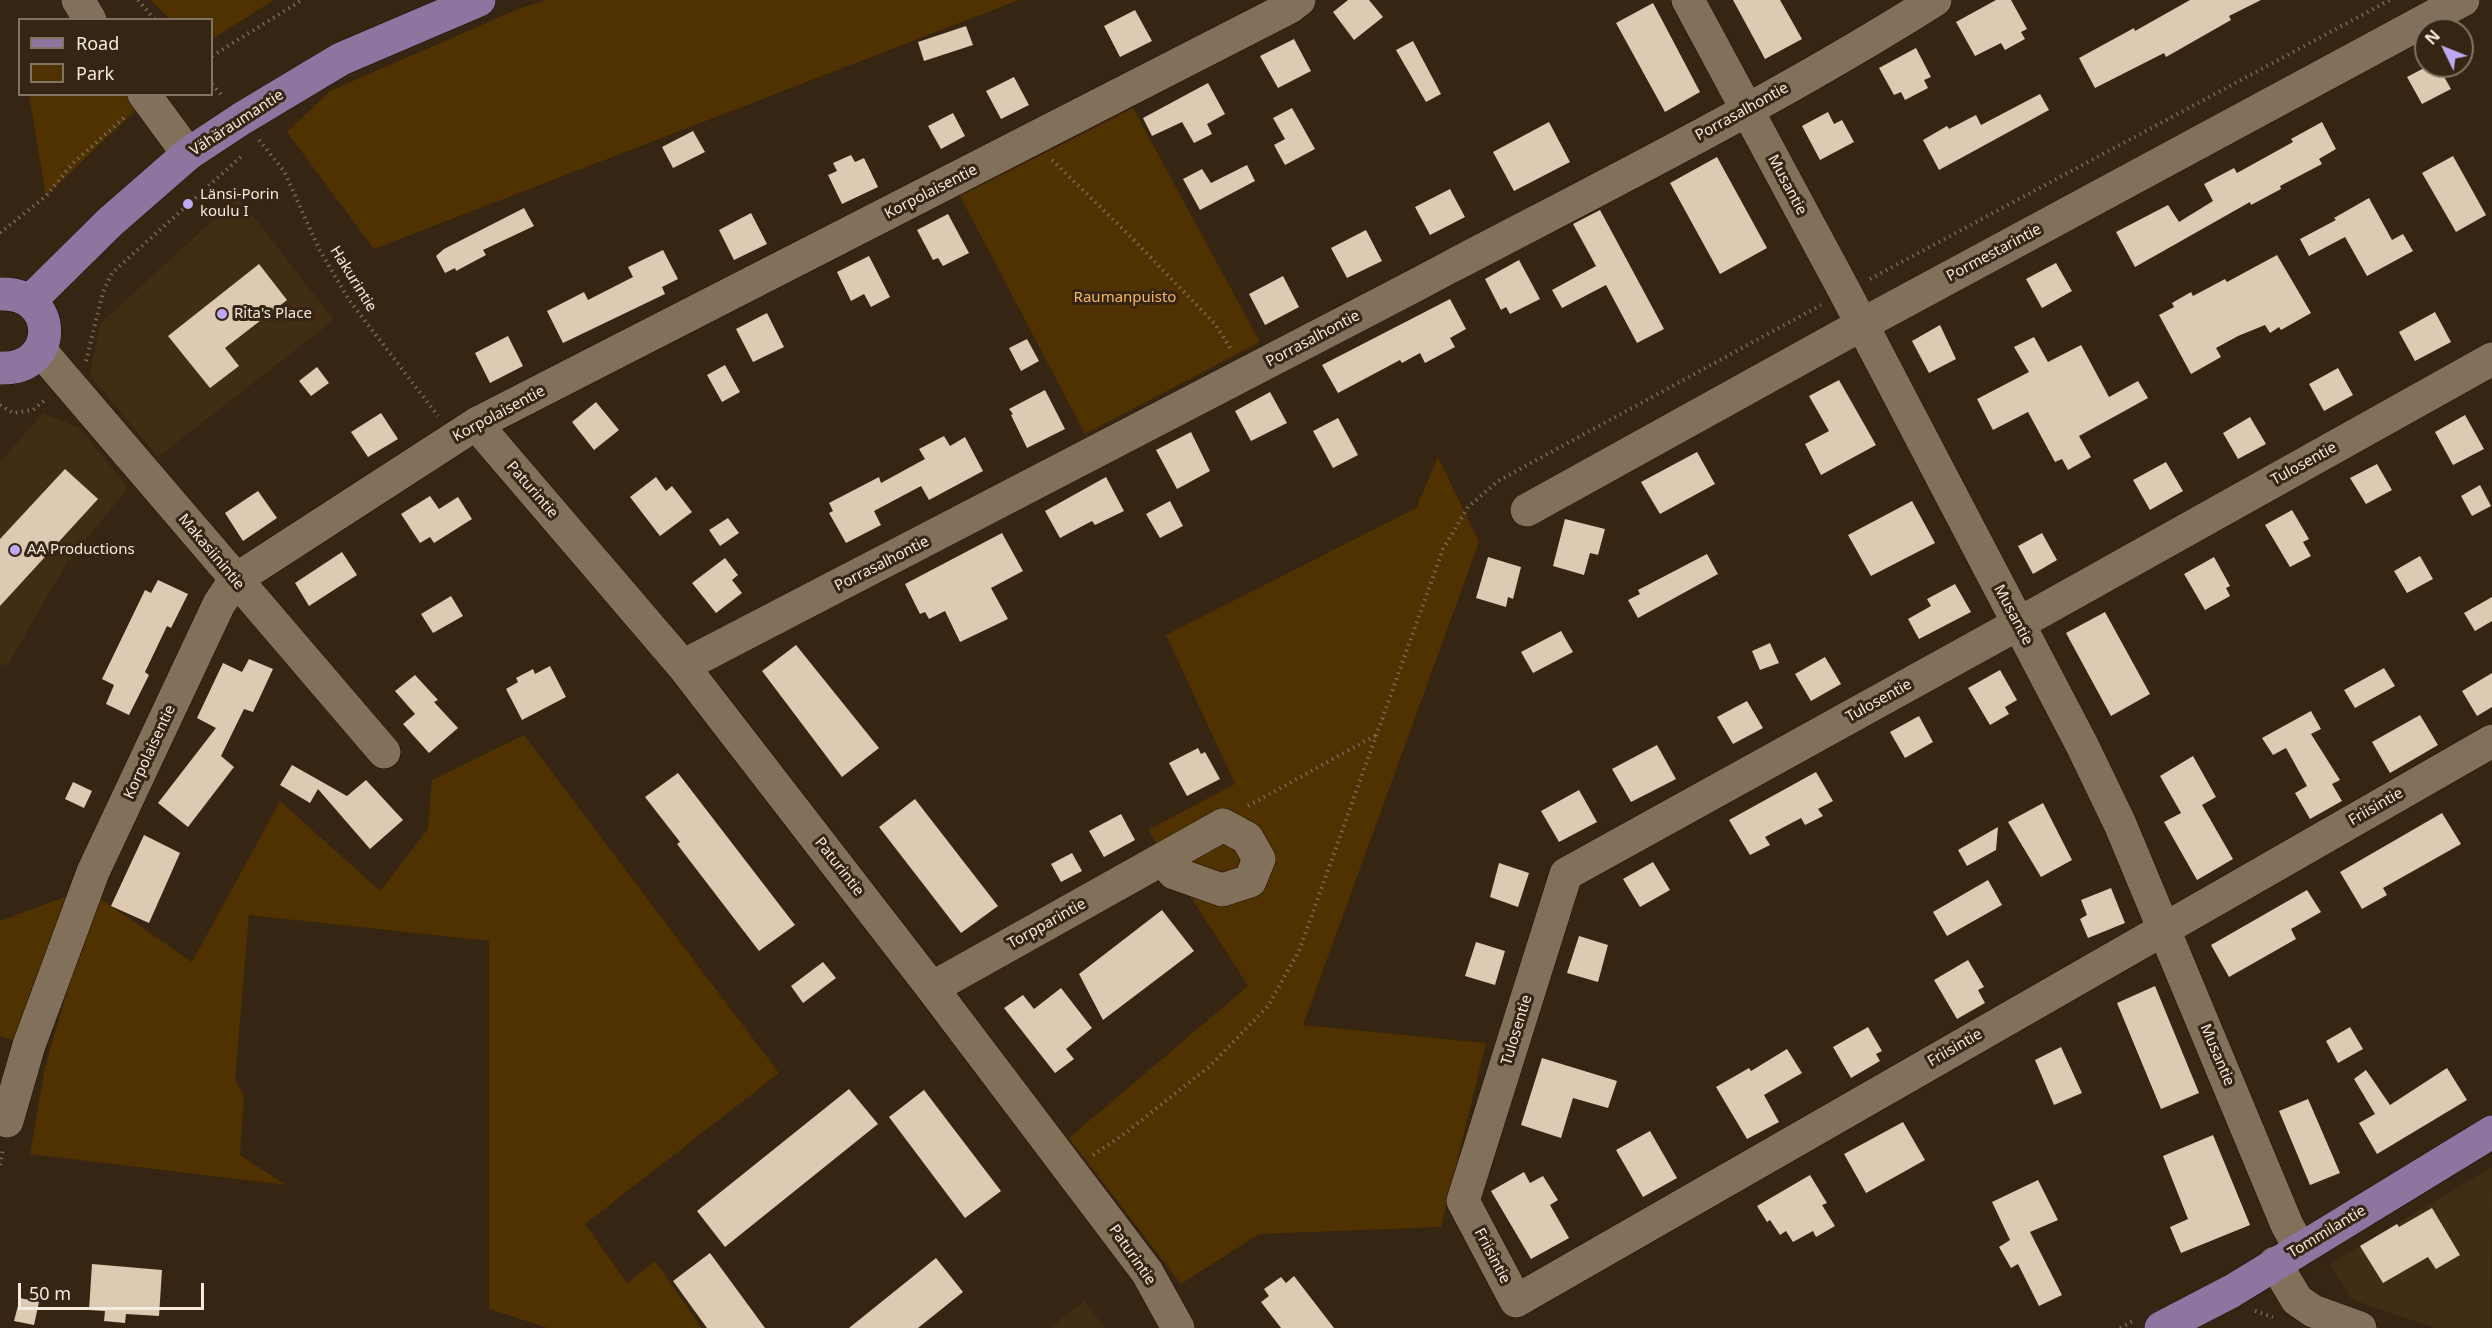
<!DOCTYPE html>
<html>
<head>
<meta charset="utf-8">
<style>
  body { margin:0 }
  #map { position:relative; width:2492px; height:1328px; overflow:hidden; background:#352512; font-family:"Noto Sans",sans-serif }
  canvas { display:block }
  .legend { position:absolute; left:18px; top:18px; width:195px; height:78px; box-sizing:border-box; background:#352512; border:2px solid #817464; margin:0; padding:8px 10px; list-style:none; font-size:18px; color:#f4eade }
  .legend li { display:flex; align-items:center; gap:12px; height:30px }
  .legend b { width:30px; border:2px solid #817464 }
  .north { position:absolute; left:2414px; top:18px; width:60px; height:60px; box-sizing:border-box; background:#352512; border:2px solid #817464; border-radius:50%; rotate:313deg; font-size:16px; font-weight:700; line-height:24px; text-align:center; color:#f4eade }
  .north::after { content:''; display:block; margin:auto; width:21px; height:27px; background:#bfa9f4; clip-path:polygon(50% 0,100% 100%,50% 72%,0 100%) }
  .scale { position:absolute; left:18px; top:1283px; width:186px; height:27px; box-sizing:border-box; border:3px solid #f4eade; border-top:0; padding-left:8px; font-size:18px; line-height:21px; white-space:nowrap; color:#f4eade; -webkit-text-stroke:4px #352512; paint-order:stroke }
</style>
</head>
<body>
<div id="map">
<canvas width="2492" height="1328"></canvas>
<ul class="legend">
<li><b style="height:8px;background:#8d75a0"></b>Road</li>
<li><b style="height:16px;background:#503100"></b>Park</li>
</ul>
<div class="north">N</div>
<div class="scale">50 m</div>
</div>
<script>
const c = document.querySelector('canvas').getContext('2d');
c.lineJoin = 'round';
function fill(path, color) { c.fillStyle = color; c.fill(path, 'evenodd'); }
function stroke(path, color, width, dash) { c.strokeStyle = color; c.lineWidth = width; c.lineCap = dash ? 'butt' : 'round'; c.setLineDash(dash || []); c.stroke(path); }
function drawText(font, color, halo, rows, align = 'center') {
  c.font = font + ' "Noto Sans",sans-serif'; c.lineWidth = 6; c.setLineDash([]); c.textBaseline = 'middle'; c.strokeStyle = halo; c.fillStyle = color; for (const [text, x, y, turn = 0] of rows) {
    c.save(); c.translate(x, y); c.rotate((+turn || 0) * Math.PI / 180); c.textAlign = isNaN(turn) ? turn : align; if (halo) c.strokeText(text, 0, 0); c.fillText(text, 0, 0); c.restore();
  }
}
fill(new Path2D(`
  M238 197 334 320 158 457 90 375 100 324Z
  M43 413 80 428 128 488 66 564 7 666 0 663V462Z
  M2492 1167 2491 1328H2435L2351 1299 2330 1264Z
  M1085 1301 1105 1328H1049Z`), '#412d13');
fill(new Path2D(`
  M150 0H274L212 39V20L170 19Z
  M546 0H1019L374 249 287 132 330 91 518 9Z
  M144 94 147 99 46 196 29 95Z
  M1133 108 1260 342 1085 434 960 196Z
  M1438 457 1479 542 1303 1025 1486 1043 1441 1227 1259 1234 1181 1284 1069 1138 1248 986 1148 830 1235 784 1166 635 1416 508Z
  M524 735 779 1073 585 1224 627 1283 655 1261 702 1328H548L489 1309V941L249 915 235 1080 244 1095 240 1155 286 1185 30 1154 45 1067 95 895 192 962 280 801 380 891 428 829 432 780Z
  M70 895 29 1045 0 1036V921Z`), '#503100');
fill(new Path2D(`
  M1348 0H1369L1383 17 1354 40 1333 12Z
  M1733 0H1780L1802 39 1765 59Z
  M1996 0H2011L2027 29 2021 32 2025 39 2005 50 2001 43 1975 56 1956 22Z
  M2190 0H2261L2229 16 2231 20 2166 57 2164 53 2095 88 2079 58 2134 28 2135 31Z
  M1653 3 1700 92 1665 112 1616 23Z
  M1135 10 1152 41 1120 57 1104 26Z
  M966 26 973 45 924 61 918 42Z
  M1294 39 1311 71 1278 88 1260 56Z
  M1413 41 1441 94 1426 102 1396 50Z
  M1916 48 1931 77 1924 80 1928 88 1905 100 1901 92 1894 95 1879 68Z
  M2428 66H2438L2451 89 2422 104 2407 77Z
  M1014 77 1029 105 1001 119 986 91Z
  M1208 83 1225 114 1207 124 1212 134 1194 143 1182 122 1152 136 1143 118Z
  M2040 94 2049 110 1939 170 1923 140 1947 126 1949 129 1976 115 1981 125Z
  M1292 108 1315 149 1285 165 1274 145 1285 139 1273 118Z
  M1828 112 1834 124 1842 120 1854 142 1820 160 1802 126Z
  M953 113 965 136 941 149 928 126Z
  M1549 122 1570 162 1514 191 1493 152Z
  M2322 122 2336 149 2319 159 2322 164 2280 186 2281 189 2251 205 2250 202 2135 267 2116 232 2168 205 2179 222 2213 201 2204 184 2234 168 2237 173 2293 142 2291 139Z
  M693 131 705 152 673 168 662 147Z
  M851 155 855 162 864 158 878 187 842 204 828 175 837 171 833 163Z
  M2453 156 2486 215 2456 232 2422 173Z
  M1717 157 1767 248 1720 274 1670 183Z
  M1247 165 1255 181 1200 210 1183 179 1202 169 1211 183Z
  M1450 189 1465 217 1430 235 1415 207Z
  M2369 198 2392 240 2403 234 2413 251 2367 276 2345 237 2309 256 2300 239 2336 220 2334 218Z
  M524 208 534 226 483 250 486 255 456 271 455 268 445 273 436 256 444 249Z
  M1600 210 1664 329 1637 343 1606 285 1562 308 1552 290 1596 266 1573 224Z
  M751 213 767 244 734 260 719 230Z
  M948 214 969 253 943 266 938 258 933 260 917 230Z
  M1366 230 1382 261 1347 278 1331 248Z
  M663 250 678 279 662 287 665 294 563 343 547 311 584 292 588 300 633 277 628 267Z
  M2277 255 2311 313 2281 330 2279 327 2270 333 2265 325 2238 336 2216 348 2221 357 2191 374 2159 315 2174 307 2172 303 2191 292 2193 296 2225 279 2227 282Z
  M869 256 890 297 871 307 864 294 851 301 837 272Z
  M1519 260 1540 299 1510 314 1506 307 1501 310 1485 279Z
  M2056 263 2072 291 2042 308 2026 279Z
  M259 264 287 300 225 348 239 366 210 388 168 336Z
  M1283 276 1299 307 1265 325 1249 294Z
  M1450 299 1466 329 1450 338 1455 347 1425 363 1420 353 1402 363 1400 360 1338 393 1322 365Z
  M2435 312 2451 342 2415 361 2399 332Z
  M767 313 784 347 753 362 736 329Z
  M1940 325 1956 359 1929 373 1912 341Z
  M508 336 523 366 490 383 475 353Z
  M2034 337 2048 362 2081 345 2109 397 2138 381 2148 398 2079 436 2091 457 2068 470 2062 459 2055 462 2028 412 1993 430 1977 399 2029 372 2014 347Z
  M1027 339 1039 361 1021 371 1009 348Z
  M725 365 740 392 722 402 707 375Z
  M317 367 329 383 311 396 299 381Z
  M2338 368 2353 395 2324 411 2309 384Z
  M1839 380 1876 445 1821 475 1805 444 1829 431 1809 396Z
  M1045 390 1065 429 1027 448 1011 415 1013 414 1009 409Z
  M1270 392 1287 423 1251 441 1235 411Z
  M596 402 619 430 594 450 572 422Z
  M381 413 398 439 368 457 351 432Z
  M2465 415 2484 449 2453 465 2435 432Z
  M2250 417 2266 444 2238 459 2223 433Z
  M1338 418 1358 455 1333 468 1313 431Z
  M1191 432 1210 471 1177 489 1156 450Z
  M944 436 950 446 965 437 983 471 929 500 921 486 874 511 881 525 846 543 829 513 833 511 829 503 879 477 881 483 925 459 919 449Z
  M1697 452 1715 484 1660 514 1641 482Z
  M2166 462 2183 491 2150 510 2133 480Z
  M2377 464 2392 490 2366 504 2350 478Z
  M65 469 98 499 0 606V539Z
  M656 477 666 491 672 486 692 512 660 536 630 497Z
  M1106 477 1124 511 1095 525 1092 521 1060 538 1045 511Z
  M2480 485 2491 506 2472 516 2461 496Z
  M258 491 277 518 243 541 225 513Z
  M430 496 439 509 458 497 472 519 434 543 430 537 420 543 401 514Z
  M1170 501 1183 526 1160 538 1146 514Z
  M1912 501 1935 543 1871 576 1848 535Z
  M2292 510 2309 539 2303 542 2311 556 2290 567 2265 525Z
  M728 518 739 533 720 546 709 530Z
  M1565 519 1605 529 1598 555 1590 553 1584 575 1553 566Z
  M1002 533 1023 571 991 588 1008 619 960 642 945 611 929 619 925 612 920 614 905 584Z
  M2042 533 2057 560 2033 574 2018 546Z
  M342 552 357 575 309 606 295 583Z
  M1707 554 1718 574 1638 618 1628 600 1640 594 1638 590Z
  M2420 556 2433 579 2407 593 2394 571Z
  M1488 557 1521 567 1513 599 1508 597 1506 607 1476 598Z
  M2214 557 2230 586 2226 588 2230 596 2205 610 2184 574Z
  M725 558 738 575 732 580 742 593 716 613 692 583Z
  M158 580 188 594 171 628 167 626 145 672 149 675 129 715 106 704 114 685 102 679 145 590 151 593Z
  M1955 584 1971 612 1919 639 1908 619 1931 606 1927 599Z
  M451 596 463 616 433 633 421 614Z
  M2492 597V621L2475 631 2464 613Z
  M2105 612 2150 694 2111 716 2066 633Z
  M1561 631 1573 652 1533 673 1521 652Z
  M1770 643 1779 663 1760 670 1752 651Z
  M796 645 879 748 842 777 762 671Z
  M1825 657 1841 684 1811 701 1795 674Z
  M249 659 273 669 253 712 244 709 221 756 234 767 188 827 158 803 216 728 197 718 223 663 242 672Z
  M550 666 566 697 522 720 506 689 518 682 516 678 533 669 535 674Z
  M2384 668 2395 686 2355 708 2344 690Z
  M2000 670 2017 700 2005 707 2009 714 1990 725 1968 688Z
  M2492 673V707L2477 716 2462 691Z
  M415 675 438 700 434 702 458 728 429 753 403 724 415 714 395 691Z
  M1747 701 1763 728 1733 744 1717 717Z
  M2311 711 2321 729 2311 734 2340 780 2332 784 2342 801 2310 819 2295 793 2307 786 2286 748 2273 755 2262 738Z
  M2420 715 2438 745 2390 773 2372 742Z
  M1919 716 1933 742 1905 758 1890 732Z
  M1657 745 1676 779 1631 802 1612 769Z
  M1198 748 1201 754 1205 752 1220 779 1187 796 1169 763Z
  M2193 756 2216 797 2202 805 2233 859 2197 880 2164 822 2181 813 2160 776Z
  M292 765 347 796 366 780 403 820 370 849 318 789 310 803 280 785Z
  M1816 772 1833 801 1818 809 1823 816 1805 825 1801 818 1765 837 1770 845 1750 855 1729 820Z
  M678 773 795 925 759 951 677 844 680 842 645 797Z
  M73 782 92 791 84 808 65 799Z
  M1579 790 1597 822 1559 842 1541 811Z
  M915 799 998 906 961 933 879 827Z
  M2043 803 2072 860 2041 877 2008 822Z
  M2442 813 2461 844 2383 888 2387 895 2362 909 2340 872Z
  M1121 814 1135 840 1104 857 1089 831Z
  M1998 827 1996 850 1967 866 1958 850Z
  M144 835 180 853 149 923 111 906Z
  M1072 853 1082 871 1061 882 1051 864Z
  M1653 862 1670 890 1640 907 1623 879Z
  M1499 863 1529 873 1518 907 1490 897Z
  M1988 880 2002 905 1947 936 1933 912Z
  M2111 888 2125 923 2088 938 2080 919 2087 915 2081 900Z
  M2307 890 2321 912 2291 929 2296 939 2229 977 2211 945Z
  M1162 910 1194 951 1103 1020 1079 974Z
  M1579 936 1608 945 1598 982 1567 973Z
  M1476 942 1505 951 1495 985 1465 976Z
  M1968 960 1984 987 1978 990 1985 1003 1957 1019 1934 980Z
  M823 962 836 978 803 1003 791 986Z
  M2155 986 2199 1093 2161 1109 2117 1003Z
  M1061 988 1092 1028 1066 1049 1074 1059 1055 1073 1004 1008 1023 995 1034 1009Z
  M1868 1027 1882 1051 1876 1054 1880 1061 1851 1078 1833 1047Z
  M2350 1027 2363 1049 2338 1063 2326 1041Z
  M2061 1047 2082 1093 2054 1105 2035 1060Z
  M1787 1049 1802 1073 1764 1095 1779 1122 1747 1139 1716 1087 1749 1068 1751 1071Z
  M1542 1058 1617 1081 1608 1108 1573 1098 1561 1138 1521 1125Z
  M2447 1068 2467 1100 2377 1154 2359 1123 2375 1114 2354 1079 2366 1070 2390 1105Z
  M849 1089 878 1124 725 1247 697 1211Z
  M924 1090 1001 1191 965 1218 889 1117Z
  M2308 1099 2340 1173 2310 1185 2279 1111Z
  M1903 1122 1925 1160 1866 1193 1844 1154Z
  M1650 1131 1677 1178 1643 1197 1616 1150Z
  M2213 1135 2250 1225 2181 1253 2170 1227 2188 1219 2163 1156Z
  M1524 1172 1530 1183 1543 1176 1558 1200 1550 1205 1569 1238 1531 1259 1491 1191Z
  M1810 1175 1827 1203 1822 1205 1835 1226 1816 1237 1813 1231 1793 1242 1786 1231 1780 1235 1770 1220 1767 1222 1757 1206Z
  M2038 1180 2058 1220 2030 1232 2062 1295 2039 1306 2018 1264 2011 1268 1999 1247 2010 1240 1992 1202Z
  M2432 1208 2460 1255 2436 1269 2428 1257 2383 1283 2360 1246 2397 1224 2399 1227Z
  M710 1253 765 1328H707L673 1281Z
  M936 1258 963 1292 918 1328H849Z
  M92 1264 162 1270 159 1316 126 1314 125 1323 104 1321 105 1311 89 1310Z
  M1294 1276 1334 1328H1281L1261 1302 1269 1296 1264 1289 1281 1277 1286 1283Z
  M20 1298 39 1302 34 1325 14 1321Z`), '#decab2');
const minor = new Path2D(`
  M78 0 90 20
  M1688 0 1845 292 2082 745 2120 824 2287 1225 2300 1248
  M144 94 188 154
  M40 350 384 752
  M2492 359 2018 624 1566 874 1463 1201 1516 1301 2492 741
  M476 424 683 666 932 988 1147 1272 1178 1328
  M1527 510 1861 325 2463 0
  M683 666C939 534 1194 402 1448 268 1612 182 1778 99 1935 0
  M932 988 1223 825 1247 838 1259 859 1250 881 1222 890 1174 873 1162 859
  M7 1121 29 1045 93 872 219 604 235 580 476 424 1290 7 1299 0
  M2275 1263 2297 1300 2313 1311 2360 1328`);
const major = new Path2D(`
  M0 294C59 291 60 371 0 368
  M30 301 110 222 188 154 241 119 341 59 479 0
  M2161 1328 2232 1291 2492 1132`);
stroke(minor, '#1c0e00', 34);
stroke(major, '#1c0e00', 34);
stroke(new Path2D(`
  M138 0 155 20
  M212 56 302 0
  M212 84 223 97
  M259 140 284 171 319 249 349 300 438 416
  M1052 160 1128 234 1215 324 1232 351
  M0 233 46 196 73 163 125 117
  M1870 279 2390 0
  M86 361 103 292 112 273 243 155
  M0 405 13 413 33 410 46 399
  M1248 806 1378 734
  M1093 1155 1124 1134 1210 1066 1268 1006 1299 951 1443 549 1468 507 1498 481 1821 305
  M0 1165 3 1149
  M2255 1311 2273 1317
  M2120 1328 2133 1321`), '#776958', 4, [1.5, 4.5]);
stroke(minor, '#82705a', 33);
stroke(major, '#8d75a0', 33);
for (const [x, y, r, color] of [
  [188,204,6,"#bfa9f4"],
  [222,314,6,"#bfa9f4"],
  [15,550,6,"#bfa9f4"]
]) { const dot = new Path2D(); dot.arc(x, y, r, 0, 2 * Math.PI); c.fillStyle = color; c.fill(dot); stroke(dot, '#352512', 2); }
drawText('15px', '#f4eade', '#352512', [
  ["Porrasalhontie",1742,112,-29],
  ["Vähäraumantie",237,123,-33],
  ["Musantie",1787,185,62],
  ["Korpolaisentie",931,192,-27],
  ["Pormestarintie",1994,253,-28],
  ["Hakurintie",353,279,58],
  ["Porrasalhontie",1313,339,-28],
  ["Korpolaisentie",499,414,-28],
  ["Tulosentie",2304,464,-29],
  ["Paturintie",532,490,49],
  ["Makasiinintie",211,552,50],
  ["Porrasalhontie",882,564,-27],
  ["Musantie",2013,615,62],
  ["Tulosentie",1879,701,-29],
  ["Korpolaisentie",150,752,-65],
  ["Friisintie",2376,807,-30],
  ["Paturintie",839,867,52],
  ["Torpparintie",1047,924,-29],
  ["Tulosentie",1517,1030,-73],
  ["Friisintie",1955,1048,-30],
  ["Musantie",2217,1055,67],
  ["Tommilantie",2327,1232,-31],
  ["Paturintie",1132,1255,55],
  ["Friisintie",1492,1256,62]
]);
drawText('15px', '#f4eade', '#352512', [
  ["Länsi-Porin",200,195],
  ["koulu I",200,212],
  ["Rita's Place",234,314],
  ["AA Productions",27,550]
], 'left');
drawText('15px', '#f6b766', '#352512', [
  ["Raumanpuisto",1125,298]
]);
</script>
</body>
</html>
